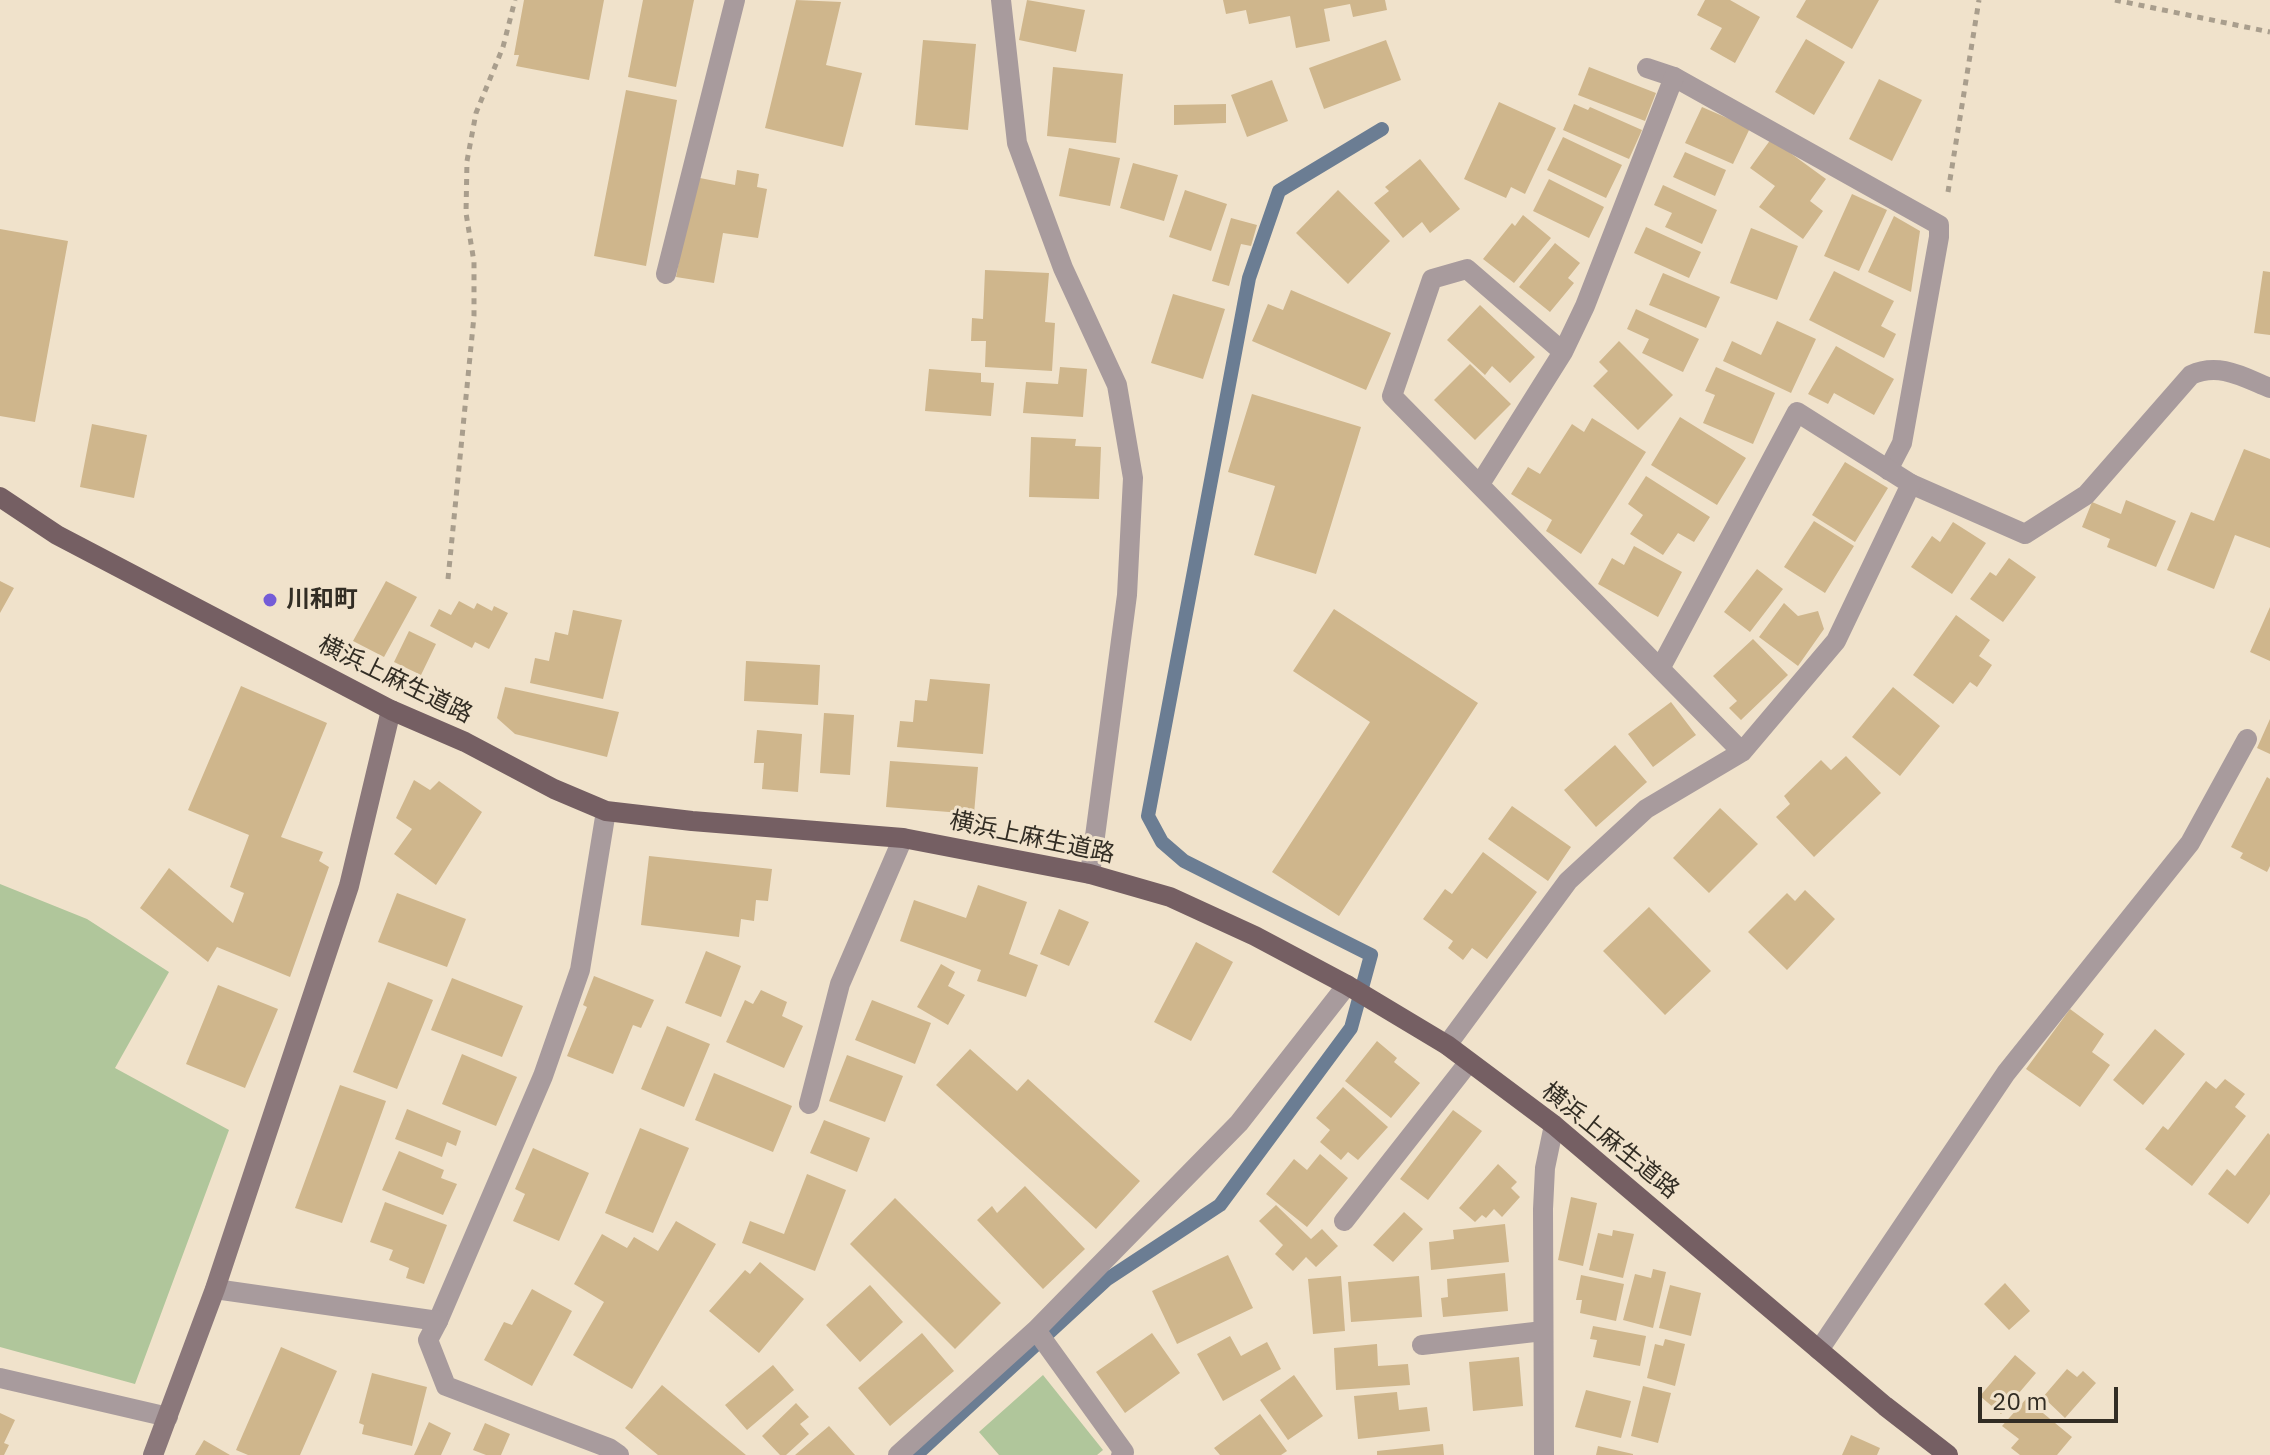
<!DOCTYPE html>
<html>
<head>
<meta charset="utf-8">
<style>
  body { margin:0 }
  #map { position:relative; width:2270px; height:1455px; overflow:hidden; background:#f0e2cb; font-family:"IBM Plex Sans",sans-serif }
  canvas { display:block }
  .scale { position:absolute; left:1978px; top:1387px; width:140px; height:36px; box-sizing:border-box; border:4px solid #322d24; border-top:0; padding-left:10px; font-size:24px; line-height:28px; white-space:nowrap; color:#322d24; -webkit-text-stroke:6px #f0e2cb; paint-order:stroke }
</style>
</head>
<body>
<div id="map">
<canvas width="2270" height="1455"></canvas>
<div class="scale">20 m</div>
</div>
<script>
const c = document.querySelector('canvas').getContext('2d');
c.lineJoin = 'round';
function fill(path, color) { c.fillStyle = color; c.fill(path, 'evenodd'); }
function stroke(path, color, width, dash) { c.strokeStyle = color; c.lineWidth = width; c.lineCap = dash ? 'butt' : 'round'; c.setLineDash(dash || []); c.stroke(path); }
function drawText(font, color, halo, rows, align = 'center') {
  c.font = font + ' "IBM Plex Sans","Noto Sans JP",sans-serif'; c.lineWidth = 6; c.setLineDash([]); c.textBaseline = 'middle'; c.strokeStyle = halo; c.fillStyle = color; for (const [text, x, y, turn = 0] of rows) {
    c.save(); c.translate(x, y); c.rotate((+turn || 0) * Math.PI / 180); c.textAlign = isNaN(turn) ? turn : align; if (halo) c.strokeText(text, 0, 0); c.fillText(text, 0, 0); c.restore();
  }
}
fill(new Path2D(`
  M0 884 87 919 169 972 115 1068 229 1130 135 1384 0 1347Z
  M1043 1375 1103 1450 1097 1455H999L979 1432Z`), '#b0c69b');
stroke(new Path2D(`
  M916 1455 1106 1280 1220 1205 1351 1028 1371 955 1184 861 1162 842 1148 816 1249 278 1279 191 1382 129`), '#6b7d93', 14);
fill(new Path2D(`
  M524 0H604L589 80 516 66 519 55H514Z
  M643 0H694L676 87 628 77Z
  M796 0 841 2 826 65 862 73 843 147 765 128Z
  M1027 0 1085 10 1076 52 1019 40Z
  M1223 0H1385L1387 10 1353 17 1350 4 1324 9 1330 41 1296 48 1290 16 1249 24 1246 10 1226 14Z
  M1705 0H1730L1760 17 1735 63 1710 49 1722 28 1697 15Z
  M1806 0H1879L1852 49 1796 17Z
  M1806 39 1845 62 1814 115 1775 92Z
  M923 40 976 44 968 130 915 125Z
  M1386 40 1401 80 1324 109 1309 68Z
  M1053 67 1123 74 1116 143 1047 136Z
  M1589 67 1656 93 1645 121 1578 95Z
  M1879 79 1922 100 1892 161 1849 139Z
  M1272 80 1288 121 1247 137 1231 95Z
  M626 90 677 100 646 266 594 256Z
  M1499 102 1556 128 1525 194 1511 187 1506 198 1464 179Z
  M1226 104V123L1174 125V105Z
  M1574 104 1588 110 1590 107 1642 130 1629 159 1563 130Z
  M1702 107 1750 128 1733 164 1685 143Z
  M1563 137 1622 165 1606 198 1547 170Z
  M1771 139 1826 179 1810 201 1823 211 1803 239 1759 207 1775 186 1750 168Z
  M1069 148 1120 158 1110 206 1059 196Z
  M1685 152 1726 170 1715 196 1673 177Z
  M1420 159 1460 209 1430 233 1422 222 1403 238 1374 203 1389 191 1385 187Z
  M1133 163 1178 175 1164 221 1120 208Z
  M737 170 759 174 757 187 767 189 758 238 723 233 714 283 676 277 695 177 735 185Z
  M1549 179 1604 207 1589 238 1533 211Z
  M1663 185 1717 210 1702 244 1665 227 1672 213 1654 205Z
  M1185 190 1227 204 1211 251 1169 237Z
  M1338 190 1390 241 1348 284 1296 233Z
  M1852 194 1887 210 1859 271 1824 256Z
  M1523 215 1551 238 1514 283 1483 259 1512 223 1515 226Z
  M1894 216 1920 231 1911 292 1868 272Z
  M1231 218 1257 225 1251 246 1241 244 1229 286 1212 281Z
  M1646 227 1701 252 1689 278 1634 253Z
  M1751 228 1798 246 1777 300 1730 283Z
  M0 229 68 241 35 422 0 416Z
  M1555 243 1580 263 1568 278 1574 283 1550 312 1519 287Z
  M985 270 1049 273 1045 322 1055 323 1052 371 985 367 986 341H971L972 318 983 319Z
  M1834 271 1894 301 1881 326 1896 334 1884 358 1809 320Z
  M2263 271 2270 272V335L2254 333Z
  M1663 273 1720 297 1706 328 1649 305Z
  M1291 290 1391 333 1366 390 1252 341 1268 304 1283 310Z
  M1173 294 1225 309 1203 379 1151 363Z
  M1480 305 1535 357 1510 383 1492 366 1485 375 1447 340Z
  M1636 309 1699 339 1683 372 1642 353 1649 339 1627 329Z
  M1777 321 1816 339 1791 393 1723 361 1732 341 1761 355Z
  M1619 341 1673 395 1638 430 1593 386 1608 371 1599 362Z
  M1836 346 1894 379 1874 415 1834 393 1828 404 1808 394Z
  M1470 364 1511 404 1475 440 1434 400Z
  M1060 367 1087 369 1083 417 1023 413 1026 382 1058 384Z
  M1716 367 1775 393 1753 444 1703 423 1715 395 1705 391Z
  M929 369 981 373V382L994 383 991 416 925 411Z
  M1252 394 1361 427 1316 574 1254 555 1275 486 1228 472Z
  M1680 417 1746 458 1717 505 1651 465Z
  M1592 418 1646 452 1581 554 1546 531 1552 520 1511 494 1528 467 1540 474 1572 424 1584 432Z
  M92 424 147 435 134 498 80 487Z
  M1031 437 1076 439 1075 446 1101 447 1099 499 1029 497Z
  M2244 449 2270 459V548L2235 535 2214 589 2167 570 2191 512 2214 521Z
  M1845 462 1888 488 1855 542 1812 515Z
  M1646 476 1710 517 1694 542 1678 533 1663 555 1630 534 1643 515 1628 504Z
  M2126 500 2176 521 2156 567 2107 547 2110 539 2082 527 2092 502 2121 514Z
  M1814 521 1854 546 1825 593 1784 567Z
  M1953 522 1986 543 1952 594 1911 567 1932 536 1940 542Z
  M1634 546 1682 572 1658 617 1598 584 1612 558 1624 565Z
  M2009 558 2036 577 2003 622 1970 599 1990 572 1996 576Z
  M1757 569 1783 589 1750 632 1724 612Z
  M0 581 14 588 0 613Z
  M386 581 417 597 384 657 353 641Z
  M459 601 474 609 477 603 492 611 494 606 508 613 489 649 475 642 472 648 430 626 439 609 451 615Z
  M1784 603 1798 616 1818 611 1824 629 1798 666 1759 637Z
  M2270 607V661L2250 652Z
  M1334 609 1478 703 1339 916 1272 872 1370 722 1293 671Z
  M573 610 622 620 603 699 530 683 535 658 549 661 555 632 568 635Z
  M1956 615 1990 640 1979 656 1992 665 1977 687 1970 682 1953 704 1913 675Z
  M409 631 436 644 421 675 394 662Z
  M1753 639 1788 675 1741 720 1729 708 1737 701 1713 676Z
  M746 661 820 665 818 705 744 701Z
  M930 679 990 684 983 754 897 747 900 721 913 722 915 700 927 701Z
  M241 686 327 723 281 837 323 852 319 861 329 867 290 977 217 947 208 962 140 908 169 868 233 923 244 893 230 887 249 835 188 810Z
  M505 687 619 712 607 757 515 734 497 718Z
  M1893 687 1940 726 1900 776 1852 737Z
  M1671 702 1696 735 1653 767 1628 734Z
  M824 713 854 715 850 775 820 773Z
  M2270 719V754L2257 748Z
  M757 730 802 734 798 792 762 789 764 763H754Z
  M1615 745 1647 782 1596 827 1564 790Z
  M1846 756 1881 793 1814 857 1776 817 1790 804 1784 796 1821 760 1831 770Z
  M890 761 978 767 974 814 886 807Z
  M2267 777 2270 779V866L2267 872 2240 858 2243 853 2231 847Z
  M414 780 430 790 439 781 482 812 436 885 394 854 412 829 396 818Z
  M1512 806 1571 847 1548 881 1488 839Z
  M1720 808 1758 844 1709 893 1673 858Z
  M1483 852 1537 892 1487 959 1472 948 1463 960 1448 948 1453 941 1423 919 1445 889 1452 894Z
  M649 856 772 869 768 901 756 900 754 921 741 919 739 937 641 925Z
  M978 885 1027 902 1009 954 1038 965 1026 997 977 981 981 970 900 941 914 900 966 918Z
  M1805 890 1835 919 1787 970 1748 932 1787 893 1795 901Z
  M397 893 466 919 447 967 378 942Z
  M1649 907 1711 971 1665 1015 1603 951Z
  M1059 909 1089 922 1069 966 1040 954Z
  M1196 942 1233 962 1191 1041 1154 1022Z
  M706 951 741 966 721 1017 685 1003Z
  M941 964 955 972 948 986 965 995 948 1025 917 1007Z
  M594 976 654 1000 641 1028 633 1025 613 1074 567 1056 587 1007 583 1005Z
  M452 978 523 1006 502 1057 431 1030Z
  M388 982 433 1000 397 1089 353 1072Z
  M218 985 278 1009 245 1088 186 1064Z
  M761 990 787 1002 782 1016 803 1026 784 1068 726 1042 745 1000 753 1004Z
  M872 1000 931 1023 915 1064 855 1040Z
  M2070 1009 2104 1034 2092 1052 2110 1065 2080 1107 2026 1069Z
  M667 1026 710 1044 684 1107 641 1089Z
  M2155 1029 2185 1054 2143 1105 2113 1080Z
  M1377 1041 1397 1058 1394 1062 1420 1083 1391 1118 1345 1081Z
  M970 1049 1017 1091 1028 1079 1140 1181 1096 1229 936 1085Z
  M462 1054 517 1077 496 1126 442 1104Z
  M847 1055 903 1076 885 1122 829 1101Z
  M714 1073 792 1106 773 1152 695 1120Z
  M2225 1079 2245 1094 2235 1107 2246 1116 2192 1186 2145 1149 2163 1126 2168 1130 2206 1081 2216 1089Z
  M340 1085 386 1101 342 1223 295 1208Z
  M1343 1087 1388 1127 1358 1160 1348 1152 1341 1160 1320 1142 1330 1130 1316 1118Z
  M407 1109 461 1131 456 1146 447 1142 442 1157 395 1139Z
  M1453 1110 1482 1131 1428 1200 1400 1179Z
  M824 1120 870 1138 857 1172 810 1153Z
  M640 1128 689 1148 653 1233 605 1213Z
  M2268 1133 2270 1135V1194L2248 1224 2208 1194 2227 1169 2235 1176Z
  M533 1148 589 1173 559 1241 513 1221 525 1194 515 1189Z
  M399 1151 444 1170 441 1178 457 1184 443 1215 382 1190Z
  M1320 1154 1348 1178 1307 1227 1266 1194 1294 1159 1307 1170Z
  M1498 1164 1517 1182 1511 1188 1520 1197 1502 1217 1494 1209 1486 1218 1482 1215 1475 1222 1459 1208Z
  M807 1174 846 1190 815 1271 742 1243 750 1221 784 1234Z
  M1025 1186 1085 1249 1043 1289 977 1220 992 1206 997 1213Z
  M1571 1197 1597 1203 1583 1266 1558 1260Z
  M895 1198 1001 1303 955 1349 850 1244Z
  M385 1202 447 1225 424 1284 406 1278 409 1268 389 1260 393 1250 370 1242Z
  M1276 1205 1311 1239 1322 1229 1338 1246 1316 1267 1306 1257 1293 1271 1275 1254 1283 1245 1259 1221Z
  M1404 1212 1423 1229 1393 1262 1373 1245Z
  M676 1221 716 1244 632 1389 573 1355 604 1302 574 1284 602 1234 627 1248 634 1237 658 1251Z
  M1505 1224 1509 1262 1431 1270 1429 1242 1454 1239 1453 1230Z
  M1613 1230 1634 1234 1623 1278 1589 1270 1598 1233 1612 1236Z
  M1228 1255 1253 1308 1177 1344 1152 1291Z
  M760 1262 804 1299 759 1353 709 1311 745 1270 750 1274Z
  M1653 1269 1666 1272 1653 1328 1623 1320 1635 1274 1651 1278Z
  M1505 1273 1508 1311 1443 1317 1441 1298 1448 1297 1447 1279Z
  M1581 1275 1624 1284 1616 1321 1580 1313 1582 1300H1576Z
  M1341 1276 1345 1331 1313 1334 1308 1279Z
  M1419 1276 1422 1317 1351 1322 1348 1282Z
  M2005 1283 2030 1311 2009 1330 1984 1304Z
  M870 1285 903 1322 860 1362 826 1325Z
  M1670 1285 1701 1293 1691 1336 1659 1328Z
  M532 1289 572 1311 532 1386 484 1360 504 1322 512 1325Z
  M1593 1326 1646 1336 1640 1366 1593 1357 1597 1340 1590 1339Z
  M922 1333 954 1371 890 1426 858 1388Z
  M1152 1333 1180 1373 1125 1413 1096 1372Z
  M1230 1336 1241 1356 1267 1342 1281 1369 1223 1401 1197 1354Z
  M1665 1339 1685 1344 1675 1386 1647 1378 1655 1344 1663 1346Z
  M1377 1344 1378 1366 1408 1364 1410 1385 1336 1390 1334 1348Z
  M281 1347 337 1371 300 1455H248L236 1450Z
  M2015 1355 2036 1373 2001 1414 1980 1396Z
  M1519 1357 1523 1406 1473 1411 1469 1362Z
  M773 1365 794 1390 747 1430 725 1405Z
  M2067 1369 2077 1377 2083 1371 2096 1383 2065 1418 2043 1397Z
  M372 1373 427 1387 412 1446 362 1434 364 1425 359 1423Z
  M1294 1375 1323 1416 1288 1440 1260 1400Z
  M662 1385 746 1455H658L625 1428Z
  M1643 1386 1671 1393 1658 1443 1631 1436Z
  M1586 1390 1631 1401 1621 1438 1575 1427Z
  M1397 1392 1399 1410 1427 1407 1430 1431 1358 1439 1354 1396Z
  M2026 1399 2072 1437 2057 1455H2020L2011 1448 2019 1439 2002 1426Z
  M796 1403 809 1417 800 1424 809 1434 786 1455H780L762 1436Z
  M0 1413 15 1420 4 1443 9 1445 4 1455H0Z
  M1260 1414 1287 1451 1281 1455H1220L1214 1448Z
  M429 1422 451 1433 441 1455H414Z
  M485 1423 510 1434 501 1455H486L473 1450Z
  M829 1426 855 1455H795Z
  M1851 1435 1880 1448 1877 1455H1842Z
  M204 1440 230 1455H195Z
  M1443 1444 1444 1455H1377V1451Z
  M1598 1446 1633 1454V1455H1596Z`), '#cfb68c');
stroke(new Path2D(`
  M2115 0 2270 32
  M1948 192 1979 0
  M448 579 474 316V262L466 213 467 161 476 113 503 47 515 0`), '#a99e8d', 5, [6, 6]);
stroke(new Path2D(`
  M1001 0 1017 143 1063 268 1117 385 1133 478 1127 595 1090 874
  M1647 68 1674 77 1939 225V237L1902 443 1888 470
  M666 274 735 0
  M1911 484 2025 534 2086 495 2191 375C2219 362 2243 377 2270 388
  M1344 1221 1469 1062
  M438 1321 543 1076 580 970 606 811
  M1819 1350 2006 1073 2190 843 2247 739`), '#a89b9d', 20);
stroke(new Path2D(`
  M1563 352 1467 269 1432 279 1392 396 1742 752
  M1480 484 1563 352 1585 306 1674 77
  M1447 1045 1568 881 1646 809 1742 752 1836 641 1911 484 1797 412 1661 667
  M809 1104 840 984 903 838
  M215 1289 438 1321 428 1340 446 1386 609 1448 619 1455
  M1036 1330 1124 1452 1121 1455
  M1422 1345 1543 1331
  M0 1378 168 1417
  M898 1455 1036 1330 1239 1123 1347 985
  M1544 1455 1543 1209 1545 1168 1554 1125`), '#a89b9d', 20);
stroke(new Path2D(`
  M153 1455 215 1289 349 886 391 710`), '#8b787b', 20);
stroke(new Path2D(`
  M0 497 57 535 391 710 465 742 554 789 606 811 692 821 903 838 1090 874 1170 897 1255 936 1347 985 1447 1045 1554 1125 1885 1406 1948 1455`), '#755f63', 20);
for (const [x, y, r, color] of [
  [270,600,8,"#745cd7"]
]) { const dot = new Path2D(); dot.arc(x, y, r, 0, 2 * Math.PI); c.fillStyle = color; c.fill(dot); stroke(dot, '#f0e2cb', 3); }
drawText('bold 24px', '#322d24', '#f0e2cb', [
  ["川和町",286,600]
], 'left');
drawText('24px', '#322d24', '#f0e2cb', [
  ["横浜上麻生道路",395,680,26],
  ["横浜上麻生道路",1032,838,12],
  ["横浜上麻生道路",1610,1141,39]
]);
</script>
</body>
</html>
